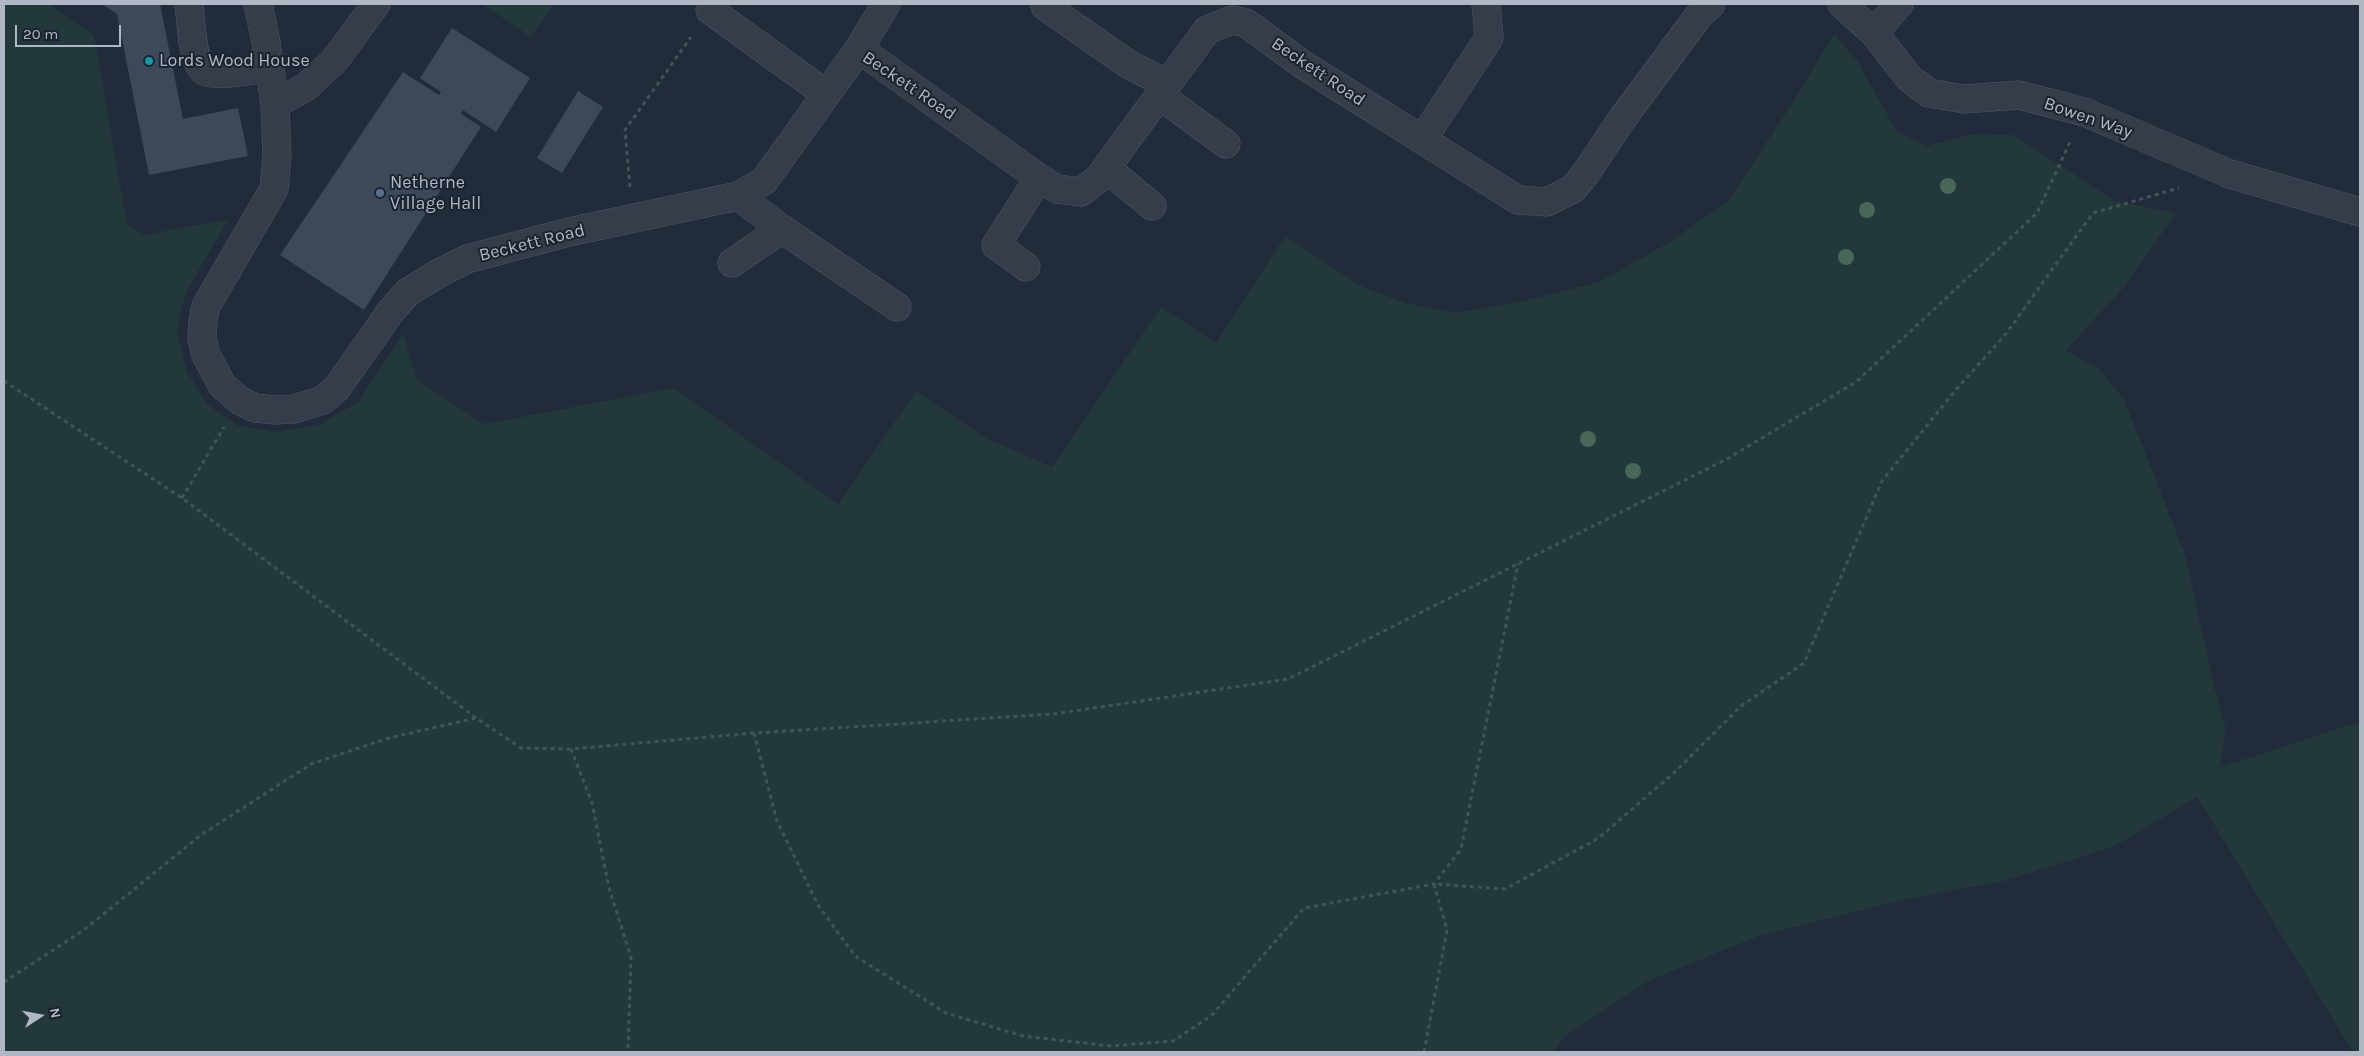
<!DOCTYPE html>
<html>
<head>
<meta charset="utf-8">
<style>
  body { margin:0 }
  #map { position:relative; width:2364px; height:1056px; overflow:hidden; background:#212b3a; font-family:Karla,sans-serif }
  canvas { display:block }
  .frame { position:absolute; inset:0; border:5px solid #b0b8c6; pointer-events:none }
  .north { position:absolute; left:15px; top:991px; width:50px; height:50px; -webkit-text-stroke:4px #1a232f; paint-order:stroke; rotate:79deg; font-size:14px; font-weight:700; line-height:20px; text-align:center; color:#b0b8c6 }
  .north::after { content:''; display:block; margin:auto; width:18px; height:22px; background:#b0b8c6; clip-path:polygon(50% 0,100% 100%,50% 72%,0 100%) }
  .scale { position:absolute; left:15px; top:25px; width:106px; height:22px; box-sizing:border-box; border:2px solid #b0b8c6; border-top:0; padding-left:6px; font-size:15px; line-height:18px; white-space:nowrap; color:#b0b8c6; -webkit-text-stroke:4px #1a232f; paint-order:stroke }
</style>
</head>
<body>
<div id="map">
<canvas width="2364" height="1056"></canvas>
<div class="frame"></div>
<div class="north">N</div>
<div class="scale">20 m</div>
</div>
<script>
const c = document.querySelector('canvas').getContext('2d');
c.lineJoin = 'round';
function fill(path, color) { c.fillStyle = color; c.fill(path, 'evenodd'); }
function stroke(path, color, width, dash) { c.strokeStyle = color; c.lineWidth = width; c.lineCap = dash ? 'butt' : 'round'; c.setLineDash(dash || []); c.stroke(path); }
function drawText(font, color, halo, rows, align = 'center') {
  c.font = font + ' Karla,sans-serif'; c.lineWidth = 4; c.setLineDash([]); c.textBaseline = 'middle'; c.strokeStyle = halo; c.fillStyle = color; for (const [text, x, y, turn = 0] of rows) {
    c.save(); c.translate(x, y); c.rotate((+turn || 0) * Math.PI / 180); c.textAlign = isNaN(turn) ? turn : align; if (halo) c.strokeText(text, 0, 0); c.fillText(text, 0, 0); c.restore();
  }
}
fill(new Path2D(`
  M4 4H48L94 35 127 224 145 235 229 219 186 292 177 329 187 372 208 405 239 426 276 432 319 425 358 402 403 334 417 380 484 424 674 388 838 504 916 391 984 437 1052 467 1161 307 1216 343 1285 236 1361 286 1405 303 1456 313 1520 302 1599 282 1670 242 1728 201 1793 102 1834 34 1858 62 1897 132 1926 146 1973 134 2013 135 2115 201 2176 213 2125 286 2066 350 2099 369 2124 399 2186 557 2213 682 2226 729 2220 767 2360 722V1052H2353L2197 797 2113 847 2007 880 1894 902 1759 936 1650 980 1564 1037 1553 1052H4Z
  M482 4H554L531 37Z`), '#23383b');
fill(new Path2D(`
  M102 4H160L183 119 238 108 248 156 149 175 117 14Z
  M452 28 530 78 496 132 463 110 461 114 481 127 364 310 280 255 403 72 439 95 441 92 420 78Z
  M578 91 603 107 562 173 537 158Z`), '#3d4959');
const minor = new Path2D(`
  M189 4C191 18 192 63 204 71 215 78 256 69 270 68
  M258 4 266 42 275 104 277 155 274 189 206 306 203 321 202 338 205 353 222 385 239 400 255 408 275 410 294 409 323 400 337 388 391 311 408 292 441 272 467 259 569 232 738 196 764 181 859 49 886 4
  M1842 4 1874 33 1910 79 1929 93 1964 99 2019 95 2084 112 2230 174 2360 212
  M1045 6 1128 64 1167 84
  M710 10 826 94
  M1874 33 1899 4
  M859 49 1039 178 1057 189 1081 192 1098 179 1207 30 1232 20 1246 23 1302 64 1518 200 1547 202 1573 189 1586 173 1622 119 1700 14 1711 4
  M1159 95 1226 144
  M275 104 306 87 335 60 376 4
  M1422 140 1489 38 1486 4
  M1106 168 1152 206
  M738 196 782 229 897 307
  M732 263 782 229
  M1026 267 996 245 1039 178`);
stroke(minor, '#505865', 29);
stroke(new Path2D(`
  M630 187 625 130 691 37
  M4 381 182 498 476 718 521 748 571 749 754 733 1054 714 1288 679 1725 460 1856 382 2037 213 2070 142
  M182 498 224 427
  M754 733 777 821 818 905 855 956 946 1013 1023 1036 1111 1046 1173 1041 1211 1016 1304 908 1434 884 1461 849 1518 564
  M571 749 592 803 609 888 631 957 628 1052
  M4 982 84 930 201 835 311 764 389 738 476 718
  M1424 1052 1447 930 1434 884 1505 889 1599 838 1676 771 1741 706 1804 663 1882 481 1954 392 2005 335 2093 213 2179 188`), '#415558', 3, [4, 4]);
stroke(minor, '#353d4a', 28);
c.fillStyle = '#486759';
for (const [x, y] of [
  [1948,186],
  [1867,210],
  [1846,257],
  [1588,439],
  [1633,471]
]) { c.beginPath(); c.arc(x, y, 8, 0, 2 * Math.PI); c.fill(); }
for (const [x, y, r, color] of [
  [149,61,5,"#0f9aa8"],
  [380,193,5,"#5c6f8a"]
]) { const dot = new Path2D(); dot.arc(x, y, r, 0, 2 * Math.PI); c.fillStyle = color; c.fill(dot); stroke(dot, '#1a232f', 2); }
drawText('18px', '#b0b8c6', '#1a232f', [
  ["Lords Wood House",159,61],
  ["Netherne",390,183],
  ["Village Hall",390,204]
], 'left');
drawText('18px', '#b0b8c6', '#1a232f', [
  ["Beckett Road",1318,72,34],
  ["Beckett Road",909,86,34],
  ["Bowen Way",2088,118,19],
  ["Beckett Road",532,243,-14]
]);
</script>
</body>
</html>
